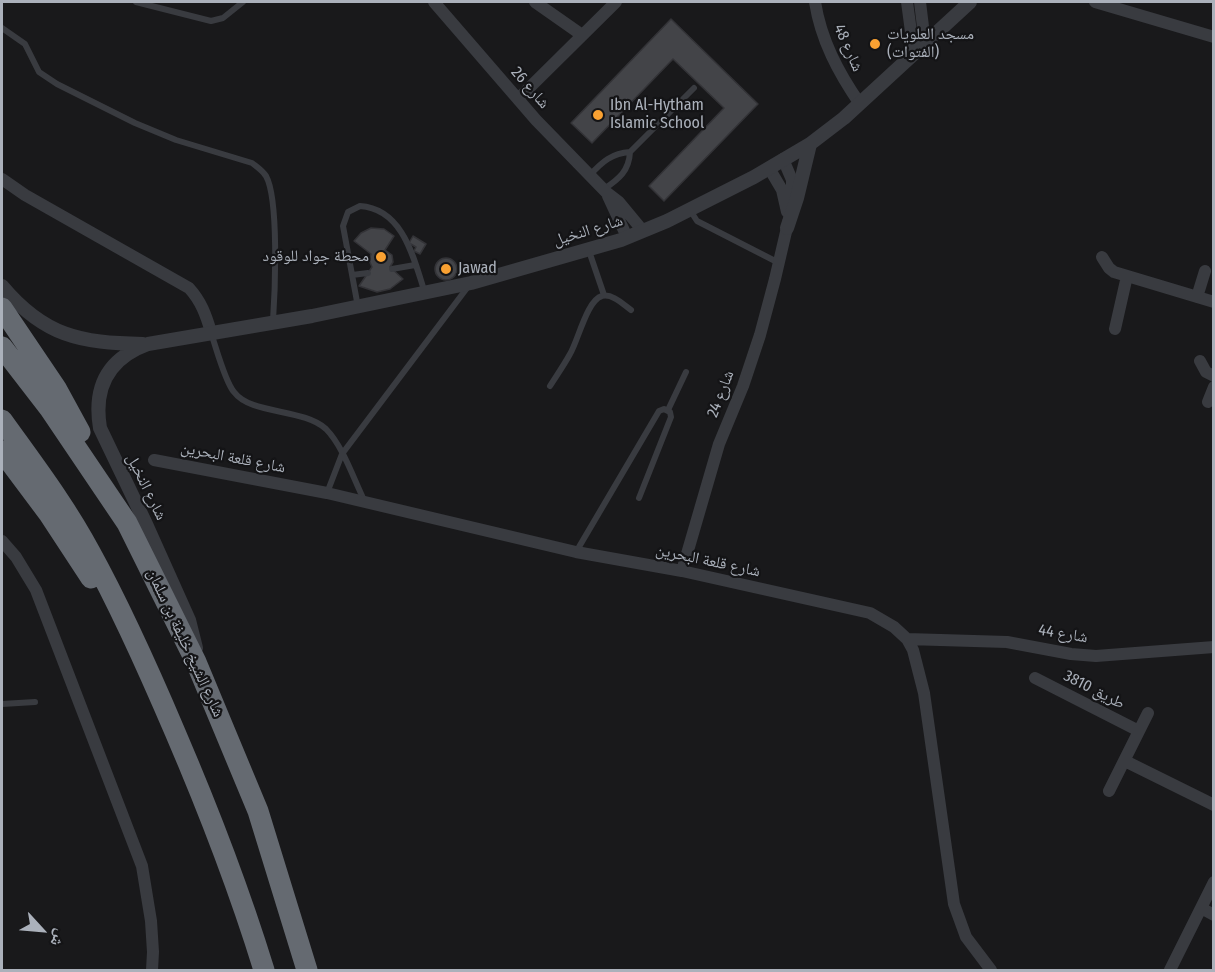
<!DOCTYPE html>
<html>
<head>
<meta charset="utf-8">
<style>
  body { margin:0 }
  #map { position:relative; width:1215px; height:972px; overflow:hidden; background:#19191b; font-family:"Fira Sans Condensed","Noto Naskh Arabic",sans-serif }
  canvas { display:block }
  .frame { position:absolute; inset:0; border:3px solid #abb1bb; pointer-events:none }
  .north { position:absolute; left:12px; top:900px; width:60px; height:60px; -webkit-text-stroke:4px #141416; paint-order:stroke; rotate:116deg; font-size:16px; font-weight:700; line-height:24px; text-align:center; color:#abb1bb }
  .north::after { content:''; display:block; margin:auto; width:21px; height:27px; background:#abb1bb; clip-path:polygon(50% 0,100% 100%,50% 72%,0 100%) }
</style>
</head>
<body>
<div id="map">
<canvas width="1215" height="972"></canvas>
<div class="frame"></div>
<div class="north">ش</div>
</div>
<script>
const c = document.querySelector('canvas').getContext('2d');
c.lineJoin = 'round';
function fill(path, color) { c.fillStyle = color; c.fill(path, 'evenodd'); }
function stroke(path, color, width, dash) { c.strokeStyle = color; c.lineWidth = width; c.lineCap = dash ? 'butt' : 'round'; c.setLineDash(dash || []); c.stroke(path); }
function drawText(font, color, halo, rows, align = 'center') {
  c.font = font + ' "Fira Sans Condensed","Noto Naskh Arabic",sans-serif'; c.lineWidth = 4.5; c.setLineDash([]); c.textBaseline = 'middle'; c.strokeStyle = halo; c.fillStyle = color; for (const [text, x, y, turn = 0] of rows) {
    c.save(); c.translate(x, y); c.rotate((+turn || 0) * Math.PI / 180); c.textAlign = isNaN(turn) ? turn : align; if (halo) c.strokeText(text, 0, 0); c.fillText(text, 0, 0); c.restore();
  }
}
const building = new Path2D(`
  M671 19 758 104 664 201 649 186 724 108 673 59 592 143 571 123Z
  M371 228 384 229 394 236 385 250 392 255 393 262 390 267 403 279 390 289 377 292 359 286 372 267 369 260 371 254 354 241 361 233Z
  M413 236 426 244 420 254 414 251 416 247 409 243Z
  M435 269a11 11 0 1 1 22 0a11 11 0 1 1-22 0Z`);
fill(building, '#434448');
stroke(building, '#333337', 1.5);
stroke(new Path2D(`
  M136 2 211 21 223 18 243 2
  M2 28 25 44 39 72 57 84 135 123 176 140 252 163C257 167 262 170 266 176 279 199 275 292 273 321
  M590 175C602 162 612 153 630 152
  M604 189C619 179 629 171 630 152L694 88
  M690 210 697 221 779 263
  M589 251 604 295
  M392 269 415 265
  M352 275 368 273
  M358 307 343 226 348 212 360 206C404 209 414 260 425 293
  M211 333C216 347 225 382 234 392 251 415 303 408 326 429 343 446 354 480 365 502
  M550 386C557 375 564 365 570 354 578 341 587 300 602 296 612 293 624 305 631 310
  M668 410 686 372
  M327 493 342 454 470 284
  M576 552 659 411 664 409 670 412 671 417 639 498
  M2 704 35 702`), '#393b40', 6);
stroke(new Path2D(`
  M434 2 536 120 606 192 619 202 643 231
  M535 2 582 35
  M815 2C821 40 838 72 860 104
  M907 2 914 54
  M920 2 925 43
  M1095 2 1214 37
  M518 99 616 2
  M783 159 792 180V202
  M769 168 782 190 787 212
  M2 179 25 195 189 288C201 301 206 315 211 332
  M608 196 627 237
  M1102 257 1109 268 1114 272 1214 302
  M1197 297 1205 271
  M1115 329 1127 276
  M1200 361 1206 372 1214 376
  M1208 402 1214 387
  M154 460 327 493 576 552 682 571 870 613 894 627 907 639 913 650 924 693 954 904 966 937 991 970
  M2 541 16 557 36 590 142 866 151 921 153 952 152 970
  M682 571 719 444 743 386 760 335 775 279 789 219
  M907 639 1007 642 1071 654 1096 656 1214 647
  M1035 678 1139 731
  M1125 761 1214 805
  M1109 791 1148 713
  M1201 908 1214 915
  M1170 970 1214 882`), '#393b40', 12);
stroke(new Path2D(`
  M787 228 797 198 810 144
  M2 286C44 336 80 343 143 344
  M196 648 189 620 146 524 100 428C93 386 109 358 148 344L312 316 471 283 621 240 667 221 754 177 810 144 844 118 970 2`), '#393b40', 14);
stroke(new Path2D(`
  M2 308 56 388 80 432
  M2 347 50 409 127 523 196 662 258 811 307 970
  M2 420C32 462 65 505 90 552 122 610 149 671 175 732 209 811 239 889 264 970
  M2 451 49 514 91 578`), '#656a71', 21);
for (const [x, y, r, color] of [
  [875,44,6,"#f9a132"],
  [598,115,6,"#f9a132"],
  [381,257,6,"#f9a132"],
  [446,269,6,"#f9a132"]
]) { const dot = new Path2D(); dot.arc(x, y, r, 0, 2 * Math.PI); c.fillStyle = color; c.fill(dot); stroke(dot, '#141416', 2); }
drawText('16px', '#abb1bb', '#141416', [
  ["مسجد العلويات",887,35],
  ["(الفتوات)",887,53],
  ["Ibn Al-Hytham",610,106],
  ["Islamic School",610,124],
  ["محطة جواد للوقود",369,257,"right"],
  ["Jawad",458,269]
], 'left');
drawText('16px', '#abb1bb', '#141416', [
  ["شارع 48",848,48,66],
  ["شارع 26",530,88,49],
  ["شارع النخيل",588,231,-17],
  ["شارع 24",721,394,-69],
  ["شارع قلعة البحرين",233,458,11],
  ["شارع النخيل",146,487,64],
  ["شارع قلعة البحرين",708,561,12],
  ["شارع 44",1063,634,9],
  ["شارع الشيخ خليفة بن سلمان",185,643,65],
  ["طريق 3810",1094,690,27]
]);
</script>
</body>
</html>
